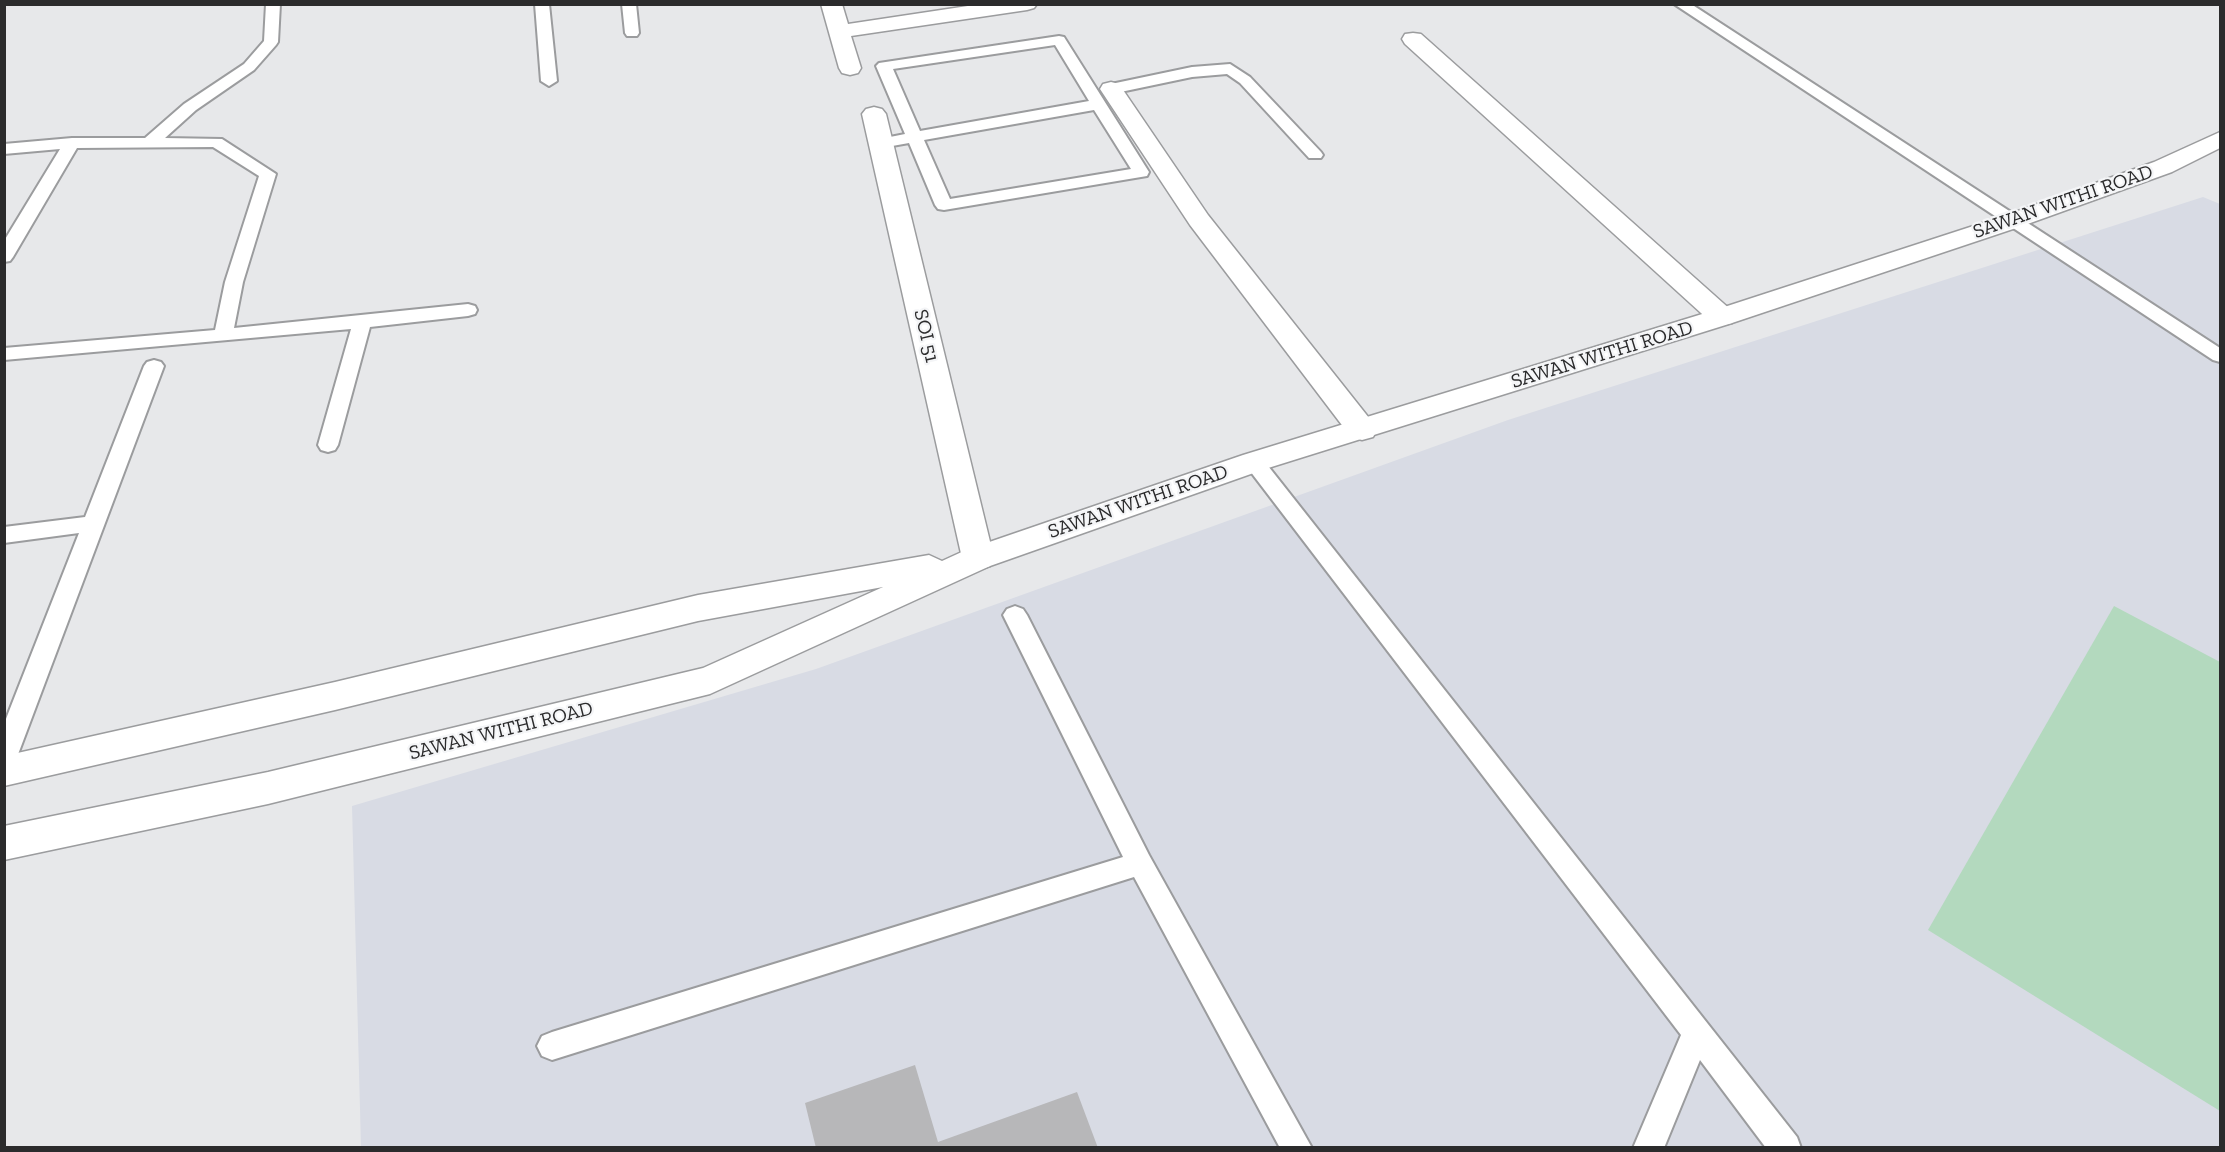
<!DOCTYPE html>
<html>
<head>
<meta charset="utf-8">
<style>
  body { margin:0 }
  #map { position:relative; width:2225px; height:1152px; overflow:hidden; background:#e7e8ea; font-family:"Zilla Slab",serif }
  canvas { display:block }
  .frame { position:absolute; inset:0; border:6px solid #2b2b2c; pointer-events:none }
</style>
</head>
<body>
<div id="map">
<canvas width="2225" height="1152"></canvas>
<div class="frame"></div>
</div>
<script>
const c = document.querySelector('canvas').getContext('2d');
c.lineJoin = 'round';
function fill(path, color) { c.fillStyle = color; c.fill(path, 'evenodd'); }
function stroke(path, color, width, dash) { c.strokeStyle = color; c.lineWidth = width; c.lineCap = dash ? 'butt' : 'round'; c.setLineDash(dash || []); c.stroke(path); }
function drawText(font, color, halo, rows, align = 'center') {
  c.font = font + ' "Zilla Slab",serif'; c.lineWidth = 4.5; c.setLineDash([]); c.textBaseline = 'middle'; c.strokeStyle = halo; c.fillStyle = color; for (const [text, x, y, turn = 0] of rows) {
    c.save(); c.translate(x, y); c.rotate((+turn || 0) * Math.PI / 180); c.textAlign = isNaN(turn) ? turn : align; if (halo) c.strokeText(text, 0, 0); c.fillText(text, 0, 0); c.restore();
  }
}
fill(new Path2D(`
  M2203 197 2220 204V1147H361L352 806 816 669 1508 420Z`), '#d8dbe4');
fill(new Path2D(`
  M2114 606 2220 662V1111L1928 930Z`), '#b3d9be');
fill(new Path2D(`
  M915 1065 938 1142 1077 1092 1098 1148H816L805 1103Z`), '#b7b7b9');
const service = new Path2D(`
  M266 4H280L278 42 276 45 254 70 196 110 165 138 222 139 276 174 243 282 234 328 468 304 475 306 477 310 475 314 468 316 370 327 338 445 335 450 328 452 321 450 318 445 351 329 4 360V348L215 330 225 282 259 176 213 147 77 148 13 257 10 261 4 262V241L60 149 4 154V144L72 138H145L184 104 244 64 264 41Z
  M535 4H549L557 81 549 86 541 81Z
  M622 4H636L639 33 637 36H627L625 33Z
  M1674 4H1691L2220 348V362L2213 360Z
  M1059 36 1064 37 1149 172 1147 176 944 210 938 209 935 205 909 143 881 148 873 143 875 140 905 134 876 66 879 63ZM1055 45 1089 101 920 131 893 69ZM1094 110 1131 169 950 199 924 140Z
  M1230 64 1250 77 1321 152 1323 155 1321 158H1309L1240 83 1227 74 1192 77 1111 94 1103 89 1111 84 1192 67Z
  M154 360 161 362 164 366 17 757 13 764 4 767V724L79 533 4 543V527L85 517 144 366 147 362Z
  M1254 455 1261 457 1797 1137 1801 1148H1766L1700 1060 1664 1148H1633L1681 1035 1247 467 1244 462 1247 457Z
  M1015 606 1023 609 1027 615 1149 855 1312 1148H1280L1134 877 552 1060 542 1056 537 1046 542 1036 552 1032 1123 857 1003 615 1007 609Z`);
const minor = new Path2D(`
  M821 4H842L848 24 981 4H1037L1034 8 1027 10 851 36 861 68 858 73 850 75 842 73 839 68Z
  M1413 33 1421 34 1732 311 1736 317 1732 323 1722 325 1712 323 1405 44 1402 39 1405 34Z
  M1111 82 1119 84 1208 215 1373 423 1377 430 1373 437 1362 440 1351 437 1190 225 1100 89 1103 84Z
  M874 107 882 109 886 114 994 558 990 566 978 570 966 566 962 558 862 114 866 109Z`);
const secondary = new Path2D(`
  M2220 132V148L2172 172 2022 226 1732 323 1265 469 990 566 710 694 268 804 4 860V826L268 772 703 668 883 587 698 621 335 710 4 786V756L335 682 698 595 929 555 942 561 966 550 1243 455 1712 311 2004 216 2154 162Z`);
stroke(service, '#9b9c9e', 4);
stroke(minor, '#9b9c9e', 3);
stroke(secondary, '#9b9c9e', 3);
fill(service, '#fff');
fill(minor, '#fff');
fill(secondary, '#fff');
drawText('20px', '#2b2b2c', '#f4f5f7', [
  ["SAWAN WITHI ROAD",2063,202,-19],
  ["SOI 51",926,336,77],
  ["SAWAN WITHI ROAD",1602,355,-17],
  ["SAWAN WITHI ROAD",1138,502,-19],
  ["SAWAN WITHI ROAD",501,731,-14]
]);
</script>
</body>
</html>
